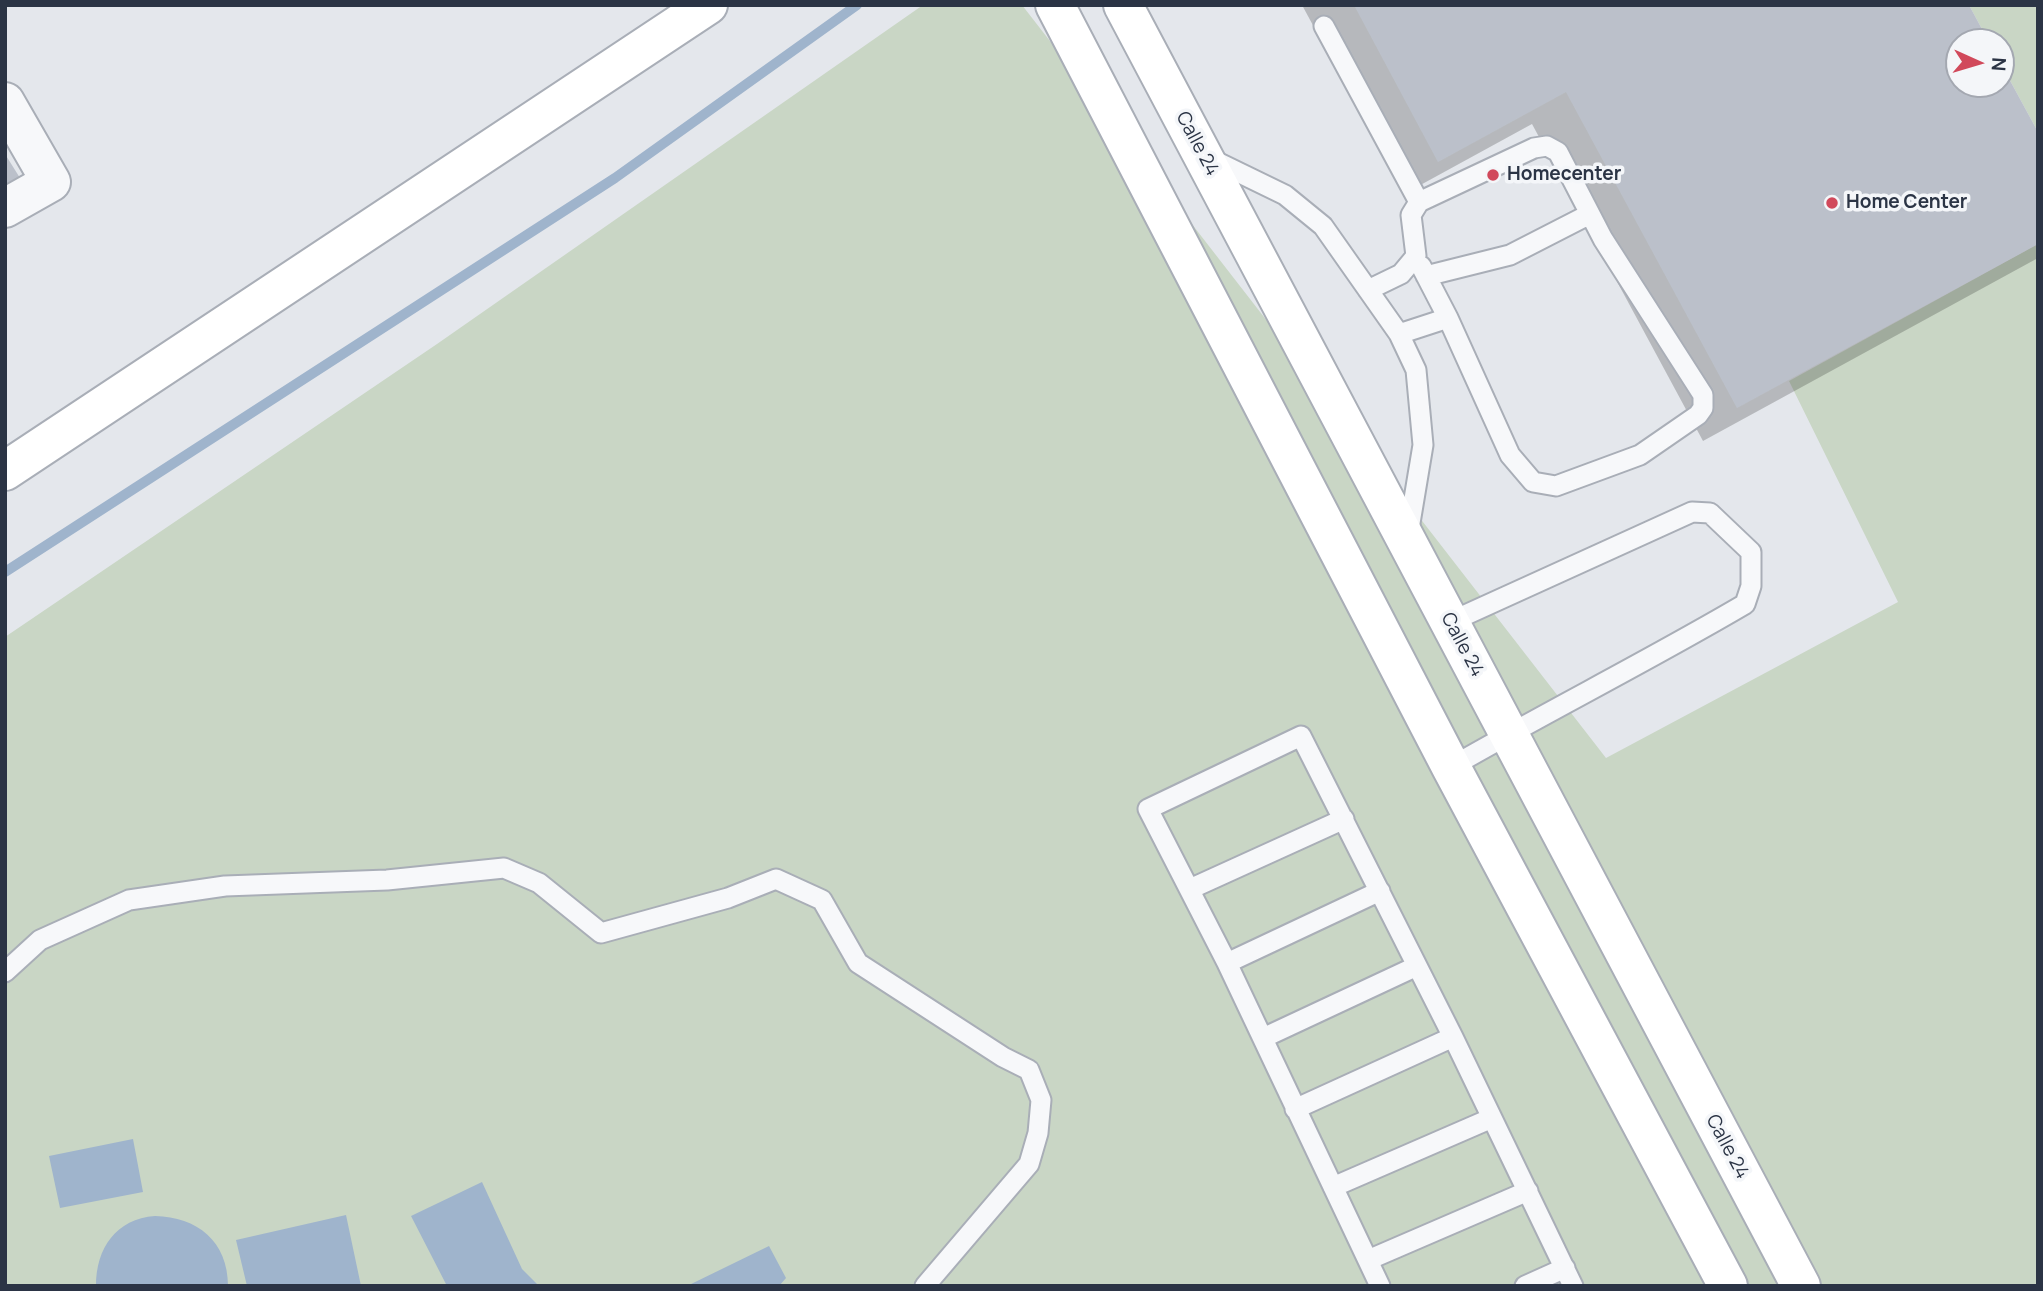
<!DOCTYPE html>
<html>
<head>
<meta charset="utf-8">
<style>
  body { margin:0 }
  #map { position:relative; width:2043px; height:1291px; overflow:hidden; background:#e4e7ec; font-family:Manrope,sans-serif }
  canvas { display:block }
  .frame { position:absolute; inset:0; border:7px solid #2b3445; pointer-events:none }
  .north { position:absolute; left:1945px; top:28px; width:70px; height:70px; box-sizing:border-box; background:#f4f6f9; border:2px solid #a4a8b1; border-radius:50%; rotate:94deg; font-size:19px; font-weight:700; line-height:28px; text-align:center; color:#2b3445 }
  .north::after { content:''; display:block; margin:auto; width:24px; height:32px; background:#d1495b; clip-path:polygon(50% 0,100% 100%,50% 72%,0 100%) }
</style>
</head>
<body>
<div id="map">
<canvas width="2043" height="1291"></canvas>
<div class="frame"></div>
<div class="north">N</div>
</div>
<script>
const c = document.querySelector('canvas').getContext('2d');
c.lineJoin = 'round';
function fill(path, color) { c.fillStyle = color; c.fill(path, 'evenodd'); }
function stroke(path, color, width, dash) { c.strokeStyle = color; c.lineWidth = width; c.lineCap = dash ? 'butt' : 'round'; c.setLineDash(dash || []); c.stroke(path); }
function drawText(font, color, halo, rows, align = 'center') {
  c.font = font + ' Manrope,sans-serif'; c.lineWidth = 7; c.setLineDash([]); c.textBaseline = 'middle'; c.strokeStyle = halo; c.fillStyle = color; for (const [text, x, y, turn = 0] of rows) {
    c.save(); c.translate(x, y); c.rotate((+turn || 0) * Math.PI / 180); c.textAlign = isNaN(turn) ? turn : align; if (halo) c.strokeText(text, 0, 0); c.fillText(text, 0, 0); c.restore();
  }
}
fill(new Path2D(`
  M923 5H1022L1606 758 1898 602 1789 381 2038 244V1286H5V637L437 344Z
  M1969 5H2038V132L2001 64V42H1989Z`), '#c9d6c5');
fill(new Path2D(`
  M133 1139 143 1192 60 1208 49 1156Z
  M482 1182 522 1269 539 1286H447L411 1216Z
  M346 1215 361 1286H247L236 1240Z
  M155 1216C197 1217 228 1241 228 1286H96C96 1248 116 1219 155 1216Z
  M769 1246 786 1278 779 1286H687Z`), '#9fb4cc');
fill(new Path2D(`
  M1302 5H1967L1987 42H1959V84H2001V68L2038 136V258L1703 441 1532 124 1404 194Z`), '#0003');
stroke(new Path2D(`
  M5 572 615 178 857 5`), '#9fb4cc', 10);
fill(new Path2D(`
  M1354 5H1969L1989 42H1959V84H2001V64L2038 132V244L1737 408 1566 92 1438 162Z
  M5 154 20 178 5 187Z`), '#bbc0ca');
const lane = new Path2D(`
  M1324 26 1419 202
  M1211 159 1285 195 1323 226 1399 334 1416 370 1423 445 1408 535
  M1421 266 1448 318
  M1426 276 1510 255 1590 214
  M1368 290 1401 274 1416 256 1411 215 1419 202 1534 148 1547 146 1558 152 1603 239 1703 395V408L1698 415 1640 455 1556 486 1533 482 1510 455 1448 318 1399 334
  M1450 622 1692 512 1710 513 1751 552V586L1745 604C1648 661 1548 711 1451 767
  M1190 889 1344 819
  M1227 963 1380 891
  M5 972 40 940 129 900 225 886 387 880 504 868 539 883 601 933 728 898 776 879 822 900 858 963 1003 1057 1029 1070 1041 1100 1038 1133 1029 1164 925 1286
  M1263 1038 1417 966
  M1295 1109 1453 1037
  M1333 1187 1492 1118
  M1368 1260 1528 1191
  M1380 1286 1227 963 1148 809 1301 736 1453 1037 1573 1286
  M1525 1286 1565 1268`);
const street = new Path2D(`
  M5 102 51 182 5 208`);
const secondary = new Path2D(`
  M1055 5 1451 767 1728 1286
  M1123 5 1801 1286
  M5 471 708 5`);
stroke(lane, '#a9aeb7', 23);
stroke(street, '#a9aeb7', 42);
stroke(secondary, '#a9aeb7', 42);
stroke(lane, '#f7f8fa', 19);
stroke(street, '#f7f8fa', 38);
stroke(secondary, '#fff', 38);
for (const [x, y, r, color] of [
  [1493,175,7,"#d1495b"],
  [1832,203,7,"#d1495b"]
]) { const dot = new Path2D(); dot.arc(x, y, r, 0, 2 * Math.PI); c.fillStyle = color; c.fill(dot); stroke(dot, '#f4f6f9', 2.5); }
drawText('19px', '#2b3445', '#f4f6f9', [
  ["Calle 24",1197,144,62],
  ["Calle 24",1462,645,62],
  ["Calle 24",1727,1147,62]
]);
drawText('bold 19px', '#2b3445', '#f4f6f9', [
  ["Homecenter",1507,175],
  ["Home Center",1846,203]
], 'left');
</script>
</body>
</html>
